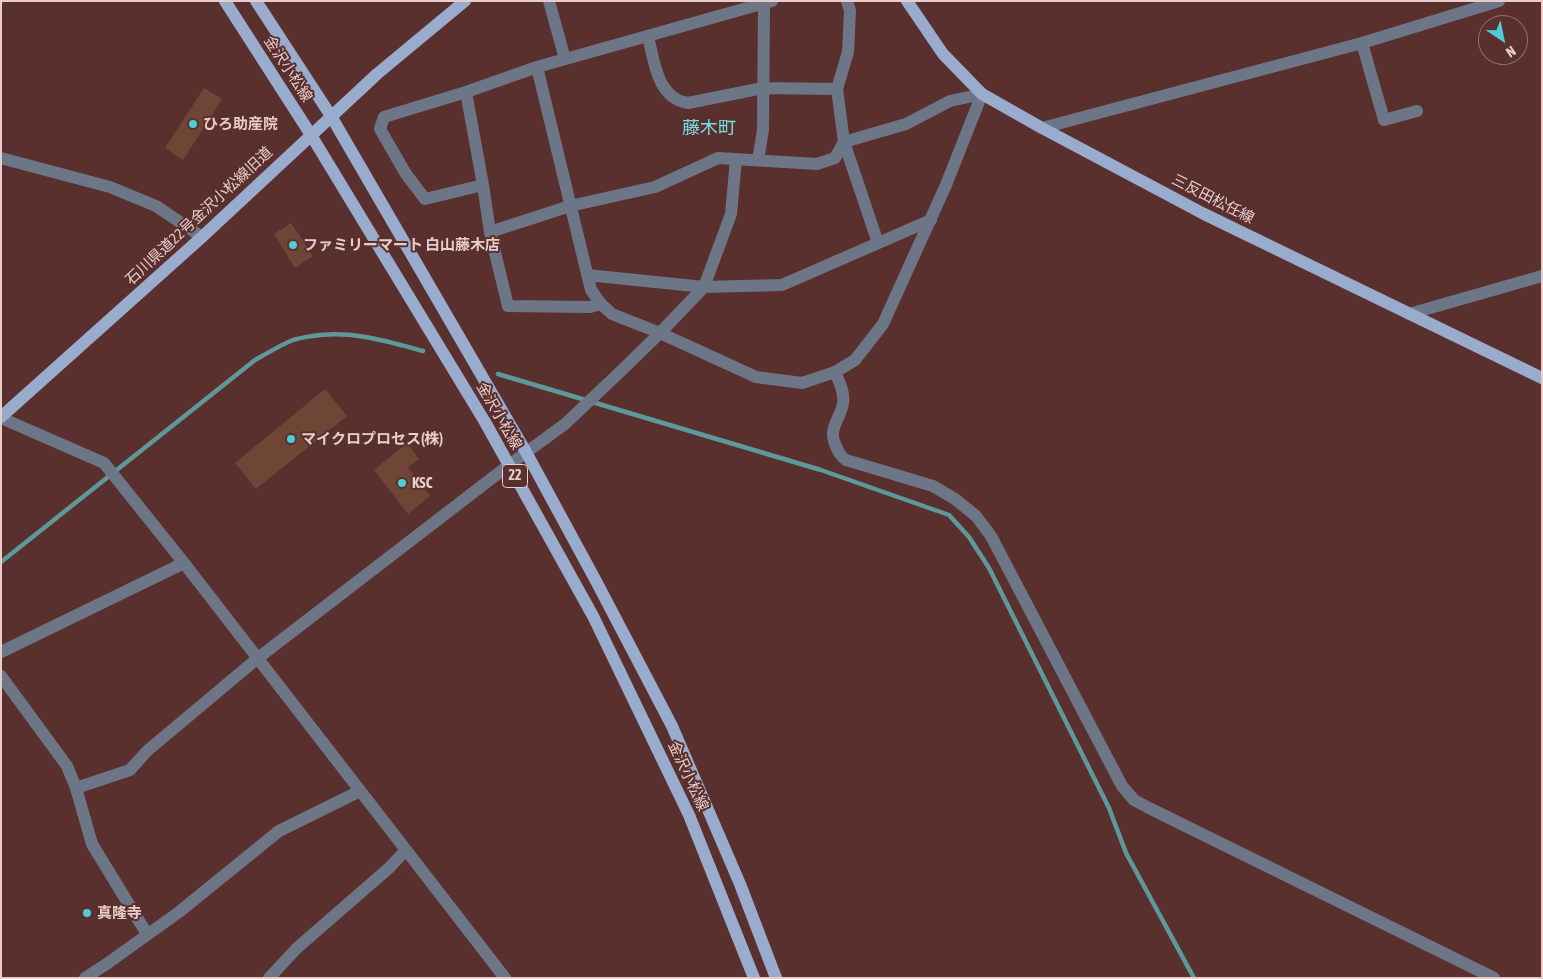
<!DOCTYPE html>
<html>
<head>
<meta charset="utf-8">
<style>
  body { margin:0 }
  #map { position:relative; width:1543px; height:979px; overflow:hidden; background:#5a302f; font-family:"Asap Condensed",sans-serif }
  canvas { display:block }
  .frame { position:absolute; inset:0; border:2px solid #e8cdcb; pointer-events:none }
  .north { position:absolute; left:1478px; top:15px; width:50px; height:50px; box-sizing:border-box; background:#5a302f; border:1px solid #936f6d; border-radius:50%; rotate:146deg; font-size:14px; font-weight:700; line-height:20px; text-align:center; color:#e8cdcb }
  .north::after { content:''; display:block; margin:auto; width:18px; height:22px; background:#51ccd4; clip-path:polygon(50% 0,100% 100%,50% 72%,0 100%) }
</style>
</head>
<body>
<div id="map">
<canvas width="1543" height="979"></canvas>
<div class="frame"></div>
<div class="north">N</div>
</div>
<script>
const c = document.querySelector('canvas').getContext('2d');
c.lineJoin = 'round';
function stroke(path, color, width, dash) { c.strokeStyle = color; c.lineWidth = width; c.lineCap = dash ? 'butt' : 'round'; c.setLineDash(dash || []); c.stroke(path); }
function fill(path, color) { c.fillStyle = color; c.fill(path, 'evenodd'); }
function drawText(font, color, halo, rows, align = 'center') {
  c.font = font + ' "Asap Condensed","Noto Sans JP",sans-serif'; c.lineWidth = 4; c.setLineDash([]); c.textBaseline = 'middle'; c.strokeStyle = halo; c.fillStyle = color; for (const [text, x, y, turn = 0] of rows) {
    c.save(); c.translate(x, y); c.rotate((+turn || 0) * Math.PI / 180); c.textAlign = isNaN(turn) ? turn : align; if (halo) c.strokeText(text, 0, 0); c.fillText(text, 0, 0); c.restore();
  }
}
stroke(new Path2D(`
  M498 374 821 470 949 515 969 537 989 568 1109 808 1126 853 1194 978
  M1 562 255 360C268 353 280 345 293 340 299 338 306 337 312 336 351 330 386 341 423 351`), '#5d989b', 4.5);
fill(new Path2D(`
  M204 88 222 99 183 160 165 148Z
  M291 223 313 256 295 268 274 234Z
  M325 389 347 416 256 489 235 463Z
  M407 443 419 459 408 467 430 496 408 514 374 470Z`), '#6f4636');
stroke(new Path2D(`
  M549 1 565 59
  M772 1 537 67 591 290 601 304 612 314 660 333 756 377 802 383 835 372 855 360 883 324 946 185 982 94
  M847 1 850 11 848 52 837 89 844 142 878 243
  M648 36C654 61 657 98 688 103L763 88 837 89
  M1362 43 1384 120 1417 111
  M466 92 483 185 425 199 406 174 380 129 384 117 466 92 537 67
  M1042 128 1362 43 1499 1
  M1 158 110 187 156 206 202 237
  M758 160 763 130 764 4
  M483 185 490 232 508 306 590 307 601 304
  M490 232 570 206 655 187 718 158 817 164 835 158 844 142 906 124 950 101 982 94
  M587 275 704 287 782 285 931 220
  M1409 314 1542 276
  M835 372C839 381 845 393 843 403 841 418 828 428 835 444 838 451 840 456 846 460L933 486 955 499 976 516 991 536 1122 786 1134 800 1149 808 1494 978
  M1 418 104 463 184 563 505 978
  M1 652 184 563
  M1 676 67 766 76 788 92 844 147 934
  M76 788 130 770 147 751 258 658 509 465 565 424 621 371 660 333 704 287 731 214 736 159
  M85 978 108 963 179 912 279 831 360 791
  M269 978 297 948 389 868 406 850`), '#6d7687', 12);
stroke(new Path2D(`
  M225 1 311 135 485 422 593 616 689 815 754 978
  M256 1 331 116 526 452 596 581 672 726 740 884 776 978
  M907 1 943 54 982 94 1042 128 1204 214 1542 378
  M1 417 202 237 377 74 465 1`), '#9aacce', 12);
for (const [x, y, r, color] of [
  [193,124,5,"#51ccd4"],
  [293,245,5,"#51ccd4"],
  [291,439,5,"#51ccd4"],
  [402,483,5,"#51ccd4"],
  [87,913,5,"#51ccd4"]
]) { const dot = new Path2D(); dot.arc(x, y, r, 0, 2 * Math.PI); c.fillStyle = color; c.fill(dot); stroke(dot, '#5a302f', 2); }
for (const [x, y, w] of [
  [515,476,25]
]) { const box = new Path2D(); box.roundRect(x - w / 2, y - 11.5, w, 23, 4); c.fillStyle = '#5a302f'; c.fill(box); stroke(box, '#e8cdcb', 1); }
drawText('bold 14px', '#e8cdcb', null, [
  ["22",515,476]
]);
drawText('15px', '#e8cdcb', '#5a302f', [
  ["金沢小松線",288,69,57],
  ["三反田松任線",1213,199,27],
  ["石川県道22号金沢小松線旧道",199,216,-43],
  ["金沢小松線",499,416,60],
  ["金沢小松線",688,776,65]
]);
drawText('bold 15px', '#e8cdcb', '#5a302f', [
  ["ひろ助産院",203,124],
  ["ファミリーマート 白山藤木店",303,245],
  ["マイクロプロセス(株)",301,439],
  ["KSC",412,483],
  ["真隆寺",97,913]
], 'left');
drawText('18px', '#73dfe6', '#5a302f', [
  ["藤木町",709,128]
]);
</script>
</body>
</html>
